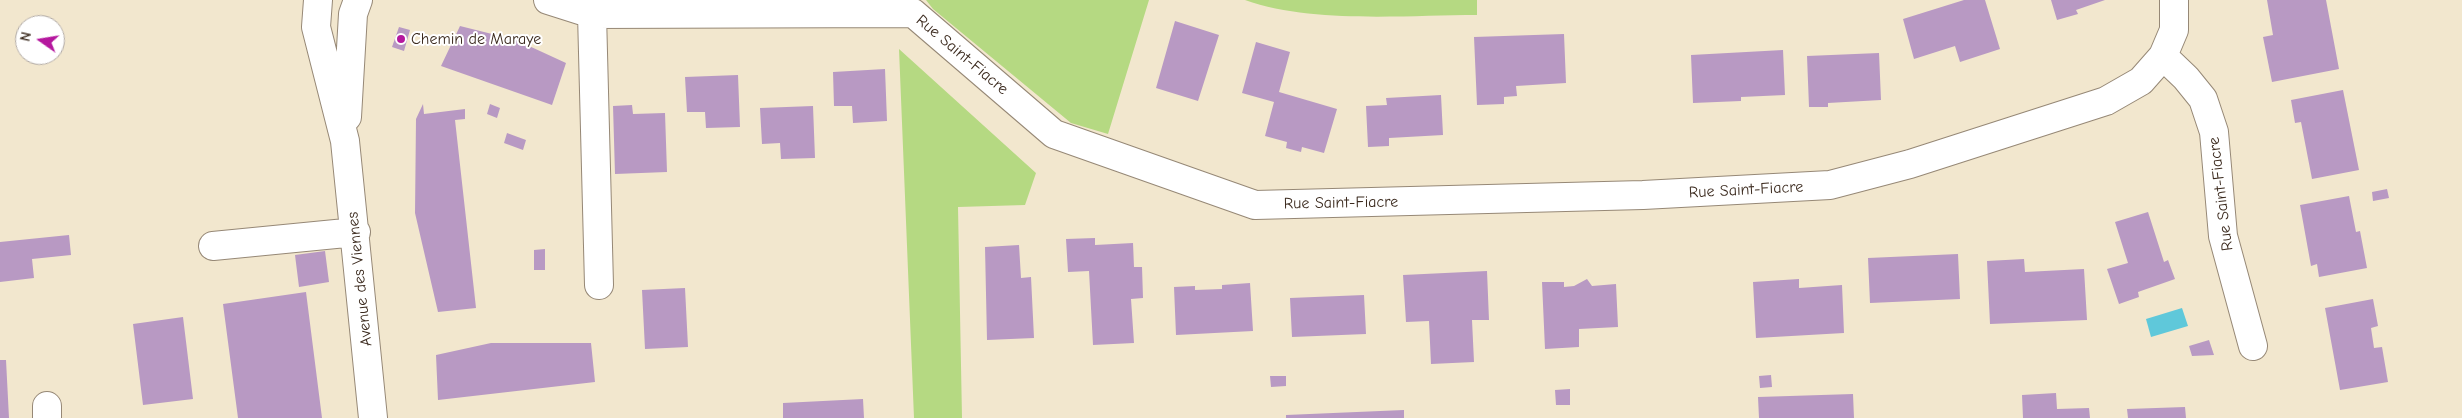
<!DOCTYPE html>
<html>
<head>
<meta charset="utf-8">
<style>
  body { margin:0 }
  #map { position:relative; width:2462px; height:418px; overflow:hidden; background:#f2e7ce; font-family:"Comic Neue",sans-serif }
  canvas { display:block }
  .north { position:absolute; left:15px; top:15px; width:50px; height:50px; box-sizing:border-box; background:#fff; border:1px solid #b1aaa5; border-radius:50%; rotate:283deg; font-size:14px; font-weight:700; line-height:20px; text-align:center; color:#3b2a1e }
  .north::after { content:''; display:block; margin:auto; width:18px; height:22px; background:#b5179e; clip-path:polygon(50% 0,100% 100%,50% 72%,0 100%) }
</style>
</head>
<body>
<div id="map">
<canvas width="2462" height="418"></canvas>
<div class="north">N</div>
</div>
<script>
const c = document.querySelector('canvas').getContext('2d');
c.lineJoin = 'round';
function fill(path, color) { c.fillStyle = color; c.fill(path, 'evenodd'); }
function stroke(path, color, width, dash) { c.strokeStyle = color; c.lineWidth = width; c.lineCap = dash ? 'butt' : 'round'; c.setLineDash(dash || []); c.stroke(path); }
function drawText(font, color, halo, rows, align = 'center') {
  c.font = font + ' "Comic Neue",sans-serif'; c.lineWidth = 4; c.setLineDash([]); c.textBaseline = 'middle'; c.strokeStyle = halo; c.fillStyle = color; for (const [text, x, y, turn = 0] of rows) {
    c.save(); c.translate(x, y); c.rotate((+turn || 0) * Math.PI / 180); c.textAlign = isNaN(turn) ? turn : align; if (halo) c.strokeText(text, 0, 0); c.fillText(text, 0, 0); c.restore();
  }
}
fill(new Path2D(`
  M926 0H1149L1108 134 1071 123 933 9Z
  M1245 0H1477V15C1405 15 1313 24 1245 0Z
  M899 49 1036 173 1025 205 958 207 962 418H914Z`), '#b5d982');
fill(new Path2D(`
  M2182 308 2188 326 2151 337 2146 319Z`), '#5fc8da');
fill(new Path2D(`
  M1964 0H1985L2000 49 1960 62 1955 46 1914 59 1903 19Z
  M2051 0H2105L2076 10 2078 14 2057 20Z
  M2267 0H2326L2339 69 2272 82 2263 37 2273 35Z
  M1175 21 1219 35 1198 101 1156 88Z
  M460 26 516 40 566 63 552 105 441 66Z
  M399 27 410 30 404 51 392 47Z
  M1564 34 1566 83 1516 86 1517 96 1504 97V104L1477 105 1474 37Z
  M1256 42 1290 52 1279 92 1337 109 1324 153 1302 147 1301 152 1286 148 1287 142 1265 136 1274 102 1242 93Z
  M1783 50 1785 95 1741 97V101L1693 103 1691 55Z
  M1879 53 1881 100 1828 103V107H1809L1807 56Z
  M885 69 887 121 853 123 852 106H834L833 72Z
  M738 75 740 127 706 128 705 112H687L685 77Z
  M2343 90 2359 170 2312 179 2301 122 2295 123 2291 100Z
  M1441 95 1443 135 1389 138V146L1368 147 1366 106 1387 105 1386 98Z
  M423 104 424 114 465 109V119L455 120 476 308 438 312 415 213 416 119Z
  M490 104 500 108 497 118 487 114Z
  M632 105 633 114 665 113 667 172 615 174 613 106Z
  M813 106 815 158 781 159 780 143 762 144 760 108Z
  M507 133 526 140 523 150 504 143Z
  M2387 189 2389 198 2373 201 2372 192Z
  M2349 196 2356 232 2360 231 2367 268 2319 277 2317 264 2311 266 2300 205Z
  M2148 212 2164 262 2168 260 2175 279 2138 292 2139 297 2119 304 2107 269 2128 263 2115 222Z
  M69 235 71 255 32 259 34 278 0 282V242Z
  M1095 238V245L1133 243 1134 267H1142L1143 298 1131 299 1134 343 1093 345 1089 271 1068 272 1066 239Z
  M1019 245 1021 278 1031 277 1034 338 987 340 985 247Z
  M545 249V270H534V250Z
  M325 251 329 282 299 287 295 255Z
  M1958 254 1960 299 1870 303 1868 258Z
  M2024 259 2025 272 2084 269 2087 320 1990 324 1987 261Z
  M1487 271 1489 320H1472L1474 362 1431 364 1429 321 1406 322 1403 275Z
  M1587 279 1592 286 1616 284 1618 327 1579 329V347L1545 349 1542 282H1564V287L1574 286Z
  M1799 279V288L1842 285 1844 333 1756 338 1753 282Z
  M1250 283 1253 331 1176 335 1174 287 1195 286V290L1222 289V285Z
  M685 288 688 347 645 349 642 290Z
  M306 292 322 418H238L223 304Z
  M1364 295 1366 334 1292 337 1290 298Z
  M2373 299 2378 326 2371 328 2374 348 2382 347 2388 382 2340 390 2325 308Z
  M183 317 193 399 143 405 133 324Z
  M2209 340 2214 355 2192 356 2189 346Z
  M491 343H591L595 382 438 400 436 355Z
  M0 360H6L9 418H0Z
  M1771 375 1772 387 1760 388 1759 376Z
  M1270 376H1286V386L1271 387Z
  M1570 389V405H1556L1555 390Z
  M2056 393 2057 409 2089 408 2090 418H2023L2022 395Z
  M1853 394 1854 418H1759L1758 397Z
  M863 399 864 418H783V403Z
  M2185 407 2186 418H2128L2127 409Z
  M1404 410V418H1286V415Z`), '#b899c3');
const minor = new Path2D(`
  M318 0 316 27 345 141 373 418
  M548 0 592 14 913 13 1054 134 1255 205 1643 195 1830 185 1910 164 2106 101 2141 81 2163 56
  M2174 0V30L2163 56 2186 78 2203 99 2214 132 2223 236 2253 346
  M592 14 599 285
  M347 117 353 14 358 0
  M213 246 356 232
  M47 418V406`);
stroke(minor, '#968876', 30);
stroke(minor, '#fff', 28);
for (const [x, y, r, color] of [
  [401,39,5,"#b5179e"]
]) { const dot = new Path2D(); dot.arc(x, y, r, 0, 2 * Math.PI); c.fillStyle = color; c.fill(dot); stroke(dot, '#fff', 2); }
drawText('16px', '#3b2a1e', '#fff', [
  ["Chemin de Maraye",411,39]
], 'left');
drawText('16px', '#3b2a1e', '#fff', [
  ["Rue Saint-Fiacre",962,55,40],
  ["Rue Saint-Fiacre",1746,190,-3],
  ["Rue Saint-Fiacre",2221,194,-97],
  ["Rue Saint-Fiacre",1341,203,-1],
  ["Avenue des Viennes",360,279,-96]
]);
</script>
</body>
</html>
